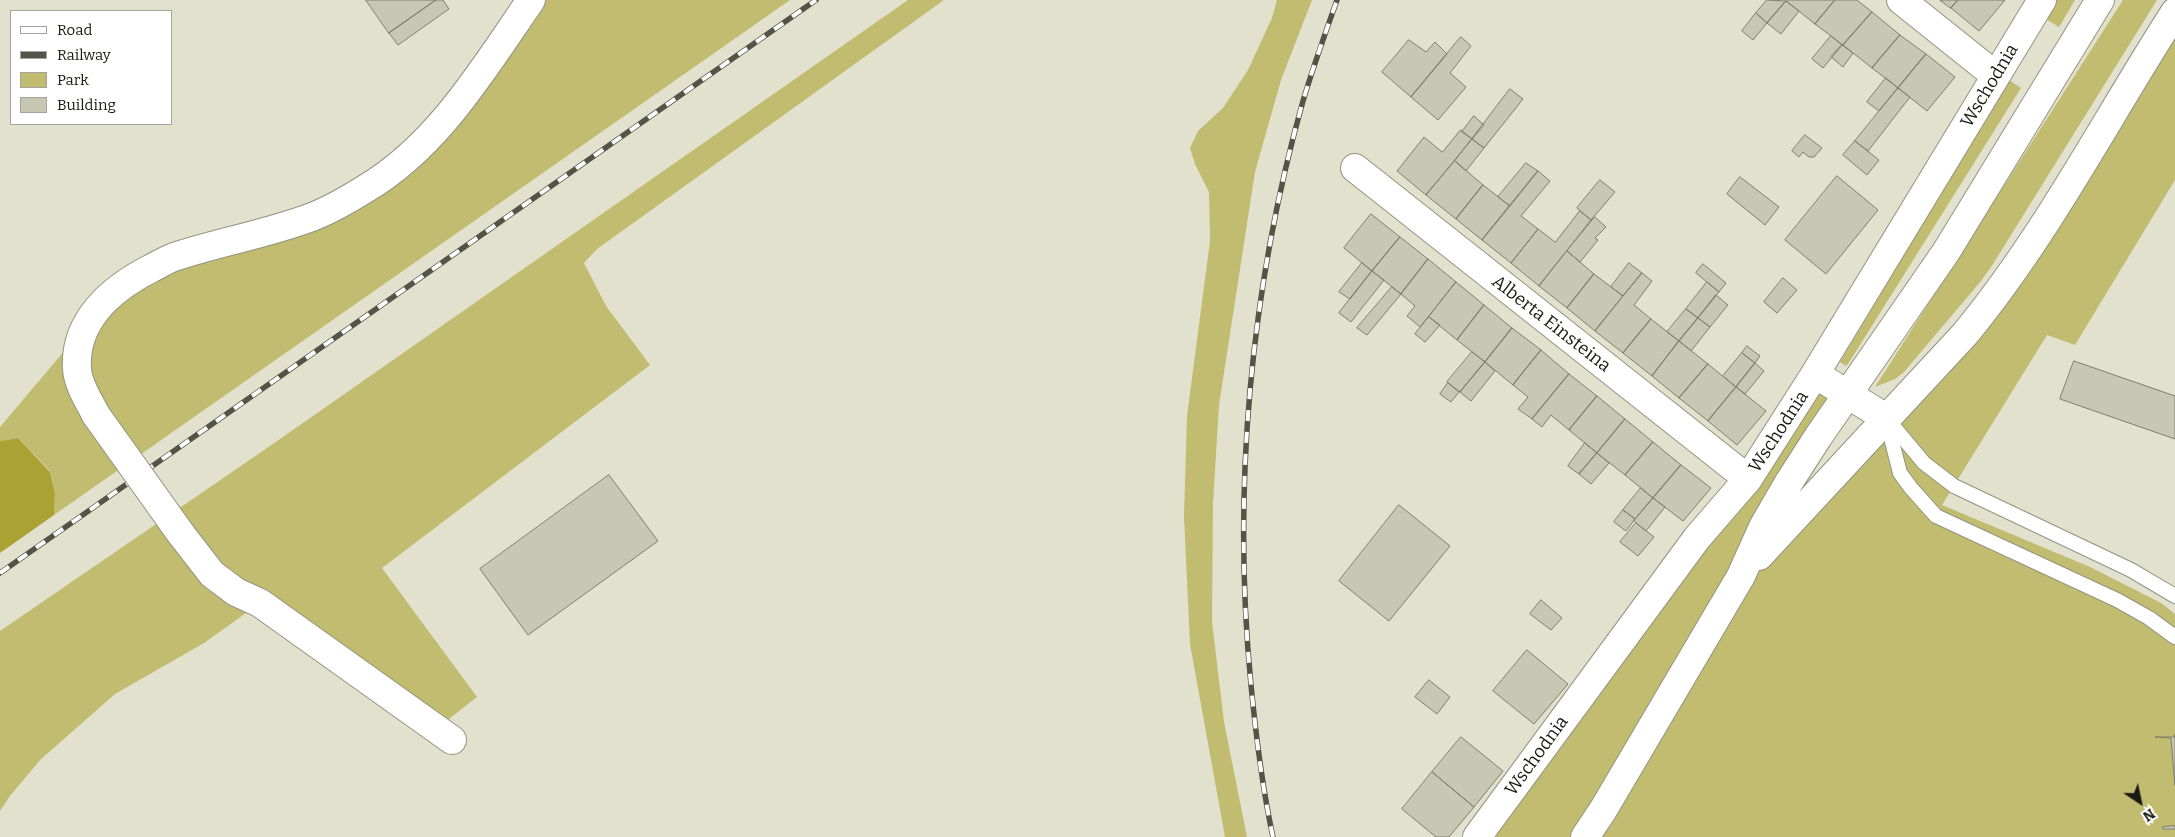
<!DOCTYPE html>
<html>
<head>
<meta charset="utf-8">
<style>
  body { margin:0 }
  #map { position:relative; width:2175px; height:837px; overflow:hidden; background:#e2e1cd; font-family:Bitter,serif }
  canvas { display:block }
  .legend { position:absolute; left:10px; top:10px; width:162px; height:115px; box-sizing:border-box; background:#fff; border:1px solid #a3a3a0; margin:0; padding:6px 9px; list-style:none; font-size:15px; color:#191912 }
  .legend li { display:flex; align-items:center; gap:10px; height:25px }
  .legend b { width:25px; border:1px solid #a3a3a0 }
  .north { position:absolute; left:2115px; top:777px; width:50px; height:50px; -webkit-text-stroke:4px #fff; paint-order:stroke; rotate:146deg; font-size:14px; font-weight:700; line-height:20px; text-align:center; color:#191912 }
  .north::after { content:''; display:block; margin:auto; width:18px; height:22px; background:#191912; clip-path:polygon(50% 0,100% 100%,50% 72%,0 100%) }
</style>
</head>
<body>
<div id="map">
<canvas width="2175" height="837"></canvas>
<ul class="legend">
<li><b style="height:6px;background:#fff"></b>Road</li>
<li><b style="height:6px;background:#535348"></b>Railway</li>
<li><b style="height:14px;background:#c1bc6f"></b>Park</li>
<li><b style="height:14px;background:#c8c7b3"></b>Building</li>
</ul>
<div class="north">N</div>
</div>
<script>
const c = document.querySelector('canvas').getContext('2d');
c.lineJoin = 'round';
function fill(path, color) { c.fillStyle = color; c.fill(path, 'evenodd'); }
function stroke(path, color, width, dash) { c.strokeStyle = color; c.lineWidth = width; c.lineCap = dash ? 'butt' : 'round'; c.setLineDash(dash || []); c.stroke(path); }
function drawText(font, color, halo, rows, align = 'center') {
  c.font = font + ' Bitter,serif'; c.lineWidth = 5; c.setLineDash([]); c.textBaseline = 'middle'; c.strokeStyle = halo; c.fillStyle = color; for (const [text, x, y, turn = 0] of rows) {
    c.save(); c.translate(x, y); c.rotate((+turn || 0) * Math.PI / 180); c.textAlign = isNaN(turn) ? turn : align; if (halo) c.strokeText(text, 0, 0); c.fillText(text, 0, 0); c.restore();
  }
}
fill(new Path2D(`
  M531 0H790L54 515 55 494 50 471 18 438 0 441V427L87 324 99 306 406 159Z
  M908 0H944L597 249 584 263 606 306 650 365 382 568 477 697 436 729 260 603 204 643 115 694 40 760 10 796 0 811V631L270 446Z
  M1277 0H1312L1281 80 1255 172 1219 405 1213 503 1212 622 1224 722 1247 837H1225L1190 644 1184 516 1187 416 1210 241 1209 192 1195 164 1190 148 1198 131 1223 108 1248 70 1272 18Z
  M2057 0H2075L2059 27 2046 19Z
  M2123 0H2157L1993 264 1981 281 1904 372 1895 379 1875 387Z
  M2175 12V180L2075 345 2047 335 1942 505 2090 567 2161 603 2175 614V837H1477L1815 374 1848 393 1742 574 1965 334Z
  M2009 80 2021 88 1848 364 1846 366 1840 362Z`), '#c1bc6f');
fill(new Path2D(`
  M18 438 50 472 55 494 54 515 0 553V441Z`), '#aaa333');
const building = new Path2D(`
  M366 0H436L389 33Z
  M436 0H443L449 9 398 45 389 33Z
  M1767 0 1786 1 1767 23 1756 13Z
  M1787 0H1835L1815 24 1786 1Z
  M1835 0H1857L1872 12 1843 45 1815 24Z
  M1940 0H1958L1951 8Z
  M1958 0H2005L1979 31 1951 8Z
  M1786 1 1799 11 1781 34 1767 23Z
  M1872 12 1900 35 1872 68 1843 45Z
  M1756 13 1767 23 1753 40 1742 31Z
  M1900 35 1926 54 1898 88 1872 68Z
  M1831 36 1842 45 1823 68 1812 59Z
  M1461 37 1471 46 1450 73 1466 87 1438 120 1411 97Z
  M1409 40 1426 52 1435 42 1447 54 1411 97 1382 72Z
  M1842 45 1853 53 1843 67 1831 57Z
  M1926 54 1955 77 1927 111 1898 88Z
  M1886 78 1898 88 1879 111 1867 102Z
  M1898 88 1910 97 1868 151 1855 141Z
  M1510 89 1523 99 1484 148 1472 139Z
  M1474 116 1484 125 1472 139 1462 132Z
  M1461 130 1472 139 1426 195 1397 171 1424 137 1442 152Z
  M1805 135 1822 148 1814 157H1809L1803 152 1799 157 1792 151Z
  M1472 139 1484 148 1466 171 1455 161Z
  M1855 141 1879 160 1867 175 1843 155Z
  M1455 161 1483 185 1456 219 1426 195Z
  M1526 163 1538 171 1510 206 1498 197Z
  M1538 171 1550 181 1521 216 1538 229 1511 263 1482 240Z
  M1837 176 1878 210 1826 274 1785 240Z
  M1740 177 1779 207 1765 225 1727 194Z
  M1600 180 1615 192 1591 220 1577 208Z
  M1483 185 1510 206 1482 240 1456 219Z
  M1580 211 1591 220 1539 286 1511 263 1538 229 1555 242Z
  M1371 214 1400 237 1372 271 1344 248Z
  M1595 217 1606 227 1595 238 1598 240 1580 262 1567 251Z
  M1400 237 1428 259 1401 294 1372 271Z
  M1567 251 1594 274 1567 308 1539 286Z
  M1428 259 1456 282 1420 327 1407 316 1415 306 1401 294Z
  M1362 263 1372 271 1350 299 1339 292Z
  M1629 263 1642 273 1623 296 1611 287Z
  M1703 264 1726 283 1719 292 1696 273Z
  M1372 271 1384 280 1351 322 1339 313Z
  M1642 273 1652 281 1634 305 1651 319 1623 353 1595 331Z
  M1594 274 1623 296 1595 331 1567 308Z
  M1783 278 1797 290 1777 313 1764 302Z
  M1456 282 1484 305 1457 340 1429 317Z
  M1707 282 1719 292 1698 318 1686 309Z
  M1392 287 1401 294 1367 335 1357 328Z
  M1716 295 1728 305 1710 327 1698 318Z
  M1484 305 1512 328 1485 362 1457 340Z
  M1686 309 1698 318 1679 341 1667 332Z
  M1429 317 1440 325 1425 342 1415 334Z
  M1698 318 1710 327 1691 351 1679 341Z
  M1651 319 1679 341 1652 376 1623 353Z
  M1512 328 1541 350 1513 385 1485 362Z
  M1679 341 1708 364 1679 398 1652 376Z
  M1747 346 1760 356 1755 363 1742 353Z
  M1541 350 1569 374 1532 419 1518 409 1528 397 1513 385Z
  M1472 352 1485 362 1460 392 1447 382Z
  M1742 353 1755 363 1736 387 1723 376Z
  M2074 361 2175 396V439L2060 399Z
  M1485 362 1495 371 1471 401 1460 392Z
  M1755 363 1764 371 1745 394 1736 387Z
  M1708 364 1736 387 1708 421 1679 398Z
  M1569 374 1597 396 1569 430 1551 415 1542 427 1532 419Z
  M1448 383 1459 392 1451 402 1440 394Z
  M1736 387 1766 411 1737 445 1708 421Z
  M1597 396 1625 419 1597 453 1569 430Z
  M1625 419 1653 442 1625 475 1597 453Z
  M1653 442 1681 465 1653 498 1625 475Z
  M1585 443 1597 453 1579 474 1568 466Z
  M1597 453 1609 463 1591 484 1579 474Z
  M1681 465 1711 488 1683 521 1653 498Z
  M609 475 658 541 528 635 480 569Z
  M1641 488 1653 498 1635 519 1623 510Z
  M1653 498 1665 507 1646 531 1634 521Z
  M1399 505 1450 546 1389 621 1339 581Z
  M1623 510 1635 519 1626 531 1614 522Z
  M1636 523 1654 537 1638 556 1620 542Z
  M1541 600 1562 618 1551 630 1530 614Z
  M1527 650 1568 684 1534 724 1493 691Z
  M1429 680 1450 697 1437 714 1415 697Z
  M2174 735H2175V786L2171 738 2155 737H2175Z
  M1461 737 1503 771 1474 807 1432 772Z
  M1432 772 1474 807 1449 837H1436L1402 809Z
  M2175 826V829H2163V827Z`);
fill(building, '#c8c7b3');
stroke(building, '#7f7e6c', 1);
const service = new Path2D(`
  M1886 418 1900 473 1911 488 1936 516 2117 600 2149 618 2175 637
  M1889 421 1924 463 1954 486 2131 570 2175 596`);
const minor = new Path2D(`
  M1901 0 1996 76
  M1355 168 1748 479
  M1815 374 1886 418
  M96 415C89 401 78 385 77 369 74 321 111 289 150 269 158 265 166 260 174 257 219 242 267 234 312 217 330 210 349 199 365 189 438 146 484 68 531 0
  M181 534 212 574 236 592 260 603 452 740
  M1477 837 1697 538 1748 479 1815 374 2042 0`);
const tertiary = new Path2D(`
  M1759 556 1965 334C2046 236 2106 119 2175 12
  M1585 837 1603 810 1741 576 1763 527 1789 482 1818 437 1946 252 2100 0`);
stroke(service, '#939380', 16);
stroke(minor, '#939380', 30);
stroke(tertiary, '#939380', 30);
stroke(service, '#fff', 14);
stroke(minor, '#fff', 28);
stroke(tertiary, '#fff', 28);
const rail = new Path2D(`
  M0 573 816 0
  M1273 837C1262 787 1256 736 1251 685 1232 491 1250 289 1303 101 1313 67 1325 34 1337 0`);
stroke(rail, '#535348', 5.5);
stroke(rail, '#fff', 4, [11]);
const minorBridge = new Path2D(`
  M96 415 181 534`);
stroke(minorBridge, '#939380', 30, []);
stroke(minorBridge, '#fff', 28);
drawText('18px', '#191912', '#fff', [
  ["Wschodnia",1990,86,-59],
  ["Alberta Einsteina",1551,324,38],
  ["Wschodnia",1779,432,-57],
  ["Wschodnia",1537,756,-54]
]);
</script>
</body>
</html>
